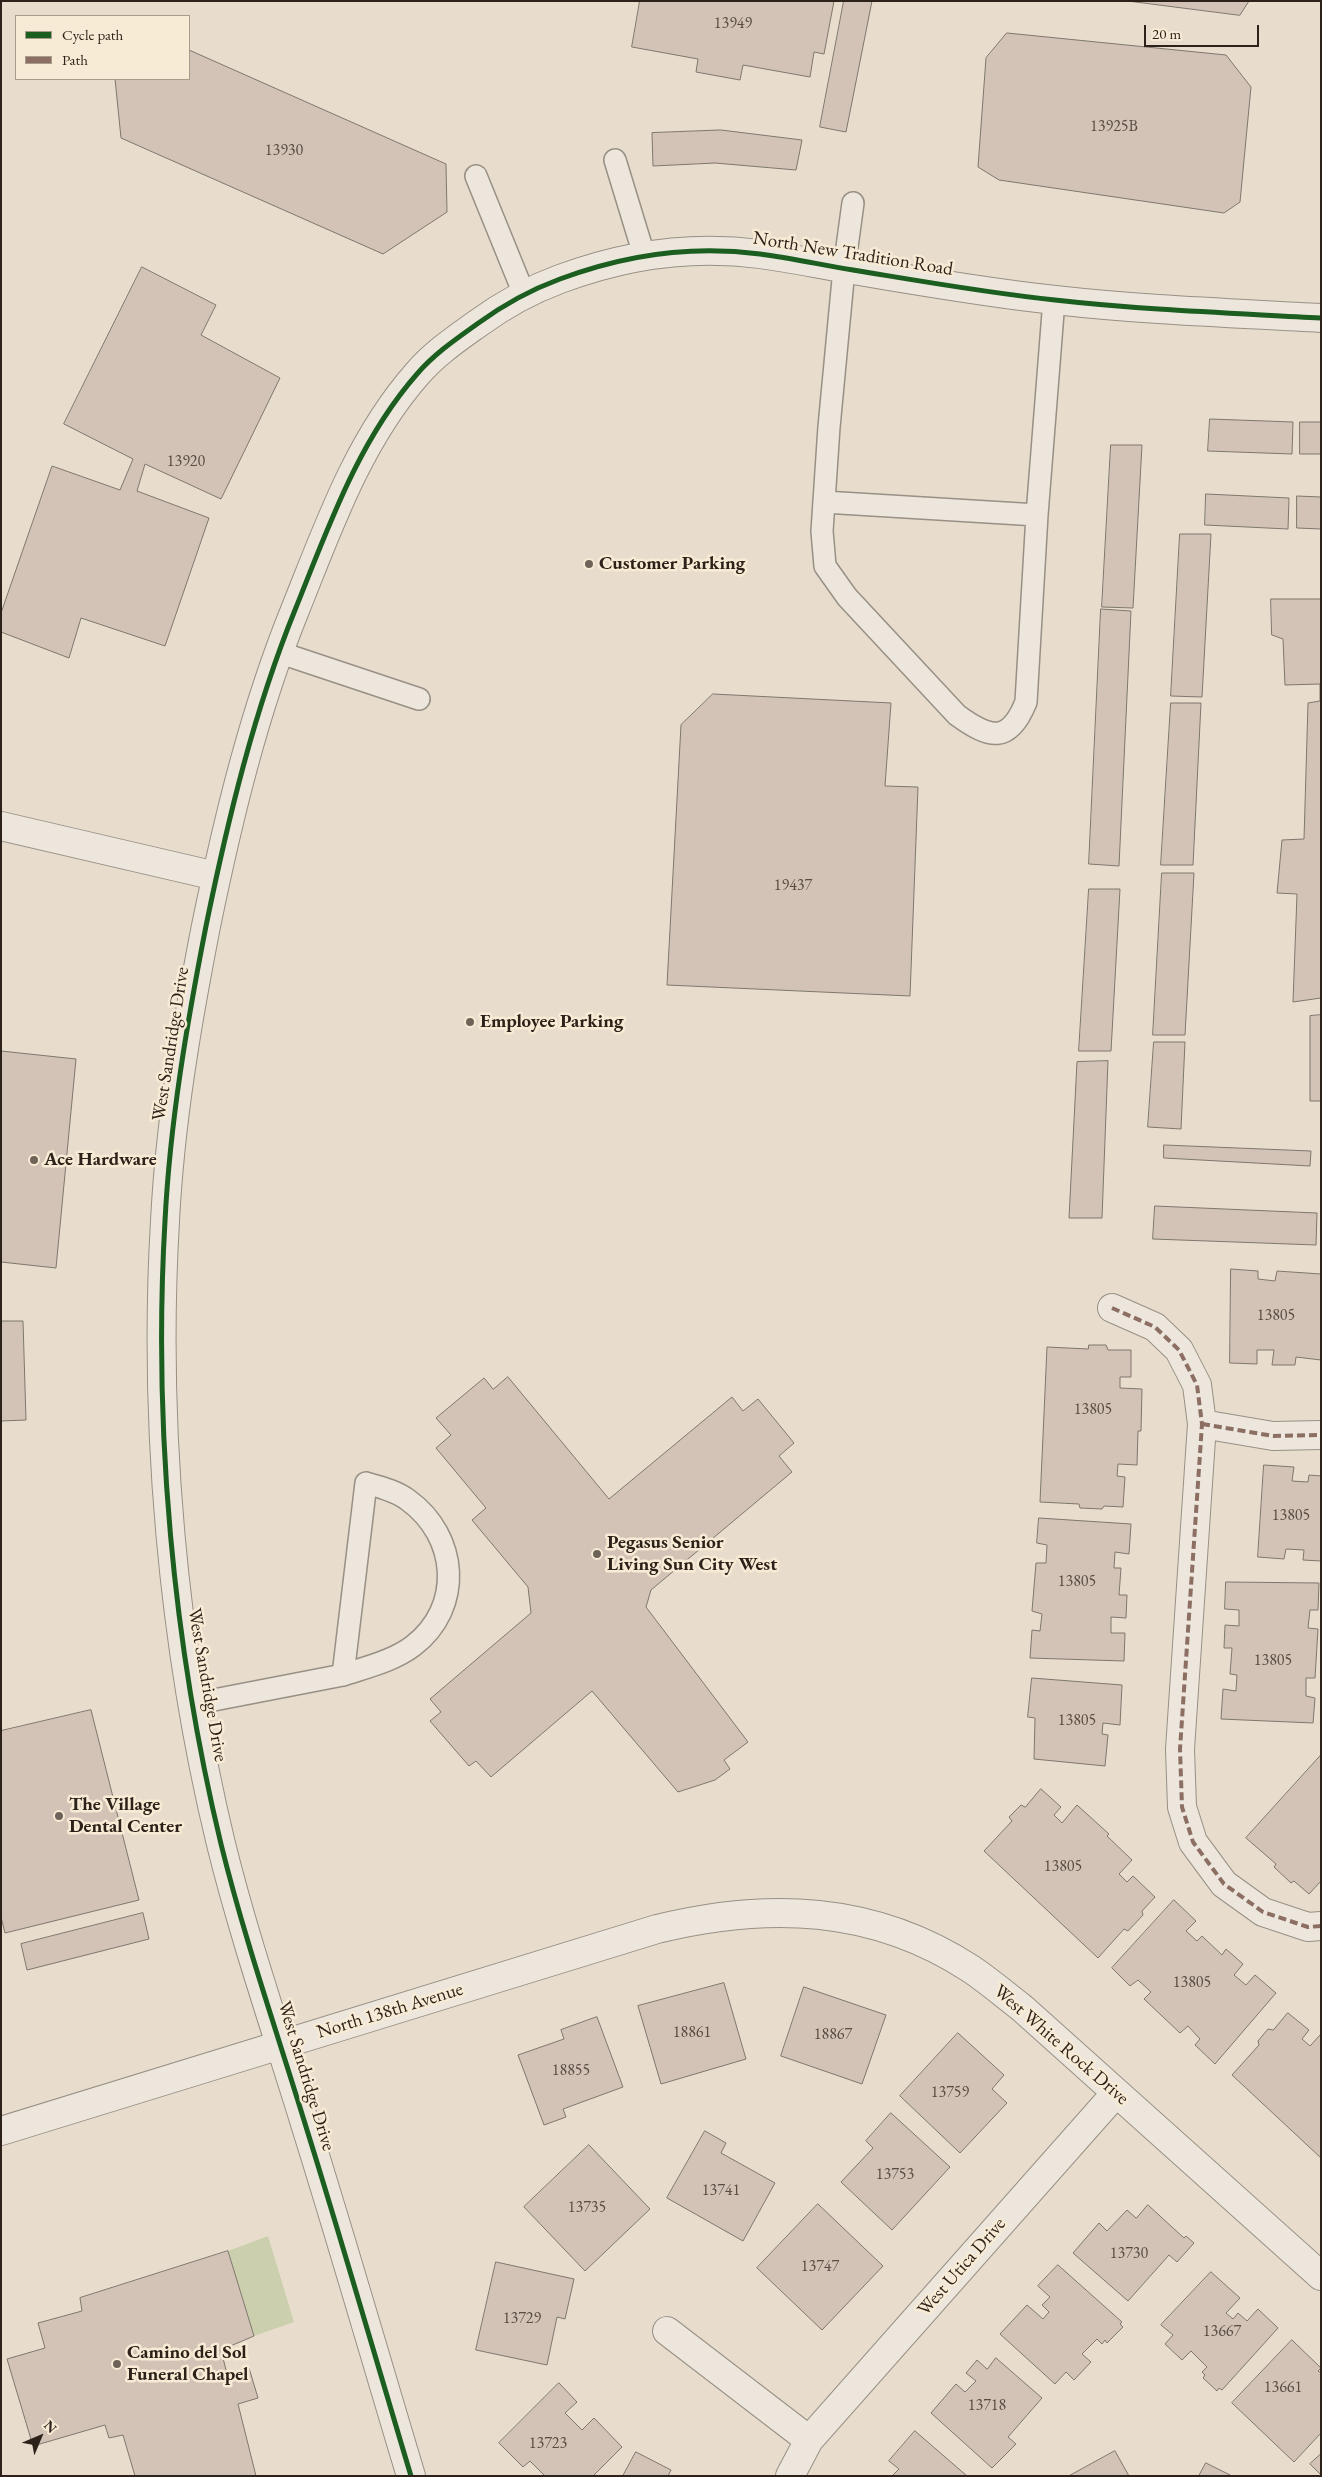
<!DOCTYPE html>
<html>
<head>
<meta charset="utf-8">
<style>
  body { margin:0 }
  #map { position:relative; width:1322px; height:2477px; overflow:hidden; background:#e8ddcc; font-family:"EB Garamond",serif }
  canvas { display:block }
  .frame { position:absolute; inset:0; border:2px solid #2d2219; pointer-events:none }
  .legend { position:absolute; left:15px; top:15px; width:175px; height:65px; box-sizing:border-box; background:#f8ebd5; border:1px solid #a79b8a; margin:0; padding:6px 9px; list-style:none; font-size:15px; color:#2d2219 }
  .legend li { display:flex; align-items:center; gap:10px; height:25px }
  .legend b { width:25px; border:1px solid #a79b8a }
  .north { position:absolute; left:15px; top:2412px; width:50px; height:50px; -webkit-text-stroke:4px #f8ebd5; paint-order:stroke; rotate:45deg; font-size:14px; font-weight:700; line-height:20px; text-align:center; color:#2d2219 }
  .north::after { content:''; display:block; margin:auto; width:18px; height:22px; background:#2d2219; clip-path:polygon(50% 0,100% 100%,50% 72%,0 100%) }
  .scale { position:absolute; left:1144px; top:25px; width:115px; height:22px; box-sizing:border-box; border:2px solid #2d2219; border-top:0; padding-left:6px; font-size:15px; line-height:18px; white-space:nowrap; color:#2d2219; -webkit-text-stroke:4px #f8ebd5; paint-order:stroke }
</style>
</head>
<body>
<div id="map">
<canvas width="1322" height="2477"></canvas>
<div class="frame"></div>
<ul class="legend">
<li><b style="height:6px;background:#1b5e20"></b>Cycle path</li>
<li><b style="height:6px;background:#8d6e63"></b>Path</li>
</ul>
<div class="north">N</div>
<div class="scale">20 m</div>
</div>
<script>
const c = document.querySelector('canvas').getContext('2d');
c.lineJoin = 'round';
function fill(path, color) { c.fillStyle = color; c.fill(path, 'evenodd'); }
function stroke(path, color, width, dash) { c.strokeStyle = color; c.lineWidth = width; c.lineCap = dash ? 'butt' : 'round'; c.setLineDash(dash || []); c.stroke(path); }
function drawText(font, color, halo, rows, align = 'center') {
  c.font = font + ' "EB Garamond",serif'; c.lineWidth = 5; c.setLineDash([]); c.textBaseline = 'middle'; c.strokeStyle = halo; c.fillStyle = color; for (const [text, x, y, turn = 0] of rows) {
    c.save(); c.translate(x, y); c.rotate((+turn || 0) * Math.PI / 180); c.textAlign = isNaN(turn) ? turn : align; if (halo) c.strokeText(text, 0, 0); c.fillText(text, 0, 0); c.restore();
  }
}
fill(new Path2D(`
  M268 2236 294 2322 254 2336 228 2251Z`), '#cccfae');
const building = new Path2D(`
  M640 1H834L824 54 814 52 810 77 743 65 740 80 696 72 698 59 632 47Z
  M844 1H872L846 132 820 127Z
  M1128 1H1249L1240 15Z
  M1007 33 1226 55 1251 87 1240 202 1224 213 999 180 978 167 986 58Z
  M189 50 446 164 447 212 383 254 121 138 115 79H189Z
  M721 130 802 140 796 170 715 163 653 166 652 133Z
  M142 267 216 305 201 335 280 378 221 499 145 464 137 491 209 518 165 646 81 618 69 658 1 632V613L52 466 120 490 133 459 64 424Z
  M1210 419 1293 422 1292 454 1208 451Z
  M1300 422H1321V454H1300Z
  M1111 445H1142L1133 608 1102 607Z
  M1206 494 1289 498 1288 529 1205 525Z
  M1297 496 1321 497V529L1297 528Z
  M1180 534H1211L1202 697 1171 696Z
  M1271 599H1321V998L1293 1002 1297 894 1277 893 1282 840 1304 839 1308 703 1320 701V684L1285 685 1283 639 1272 635Z
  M1101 609 1131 611 1119 866 1089 864Z
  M713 694 891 703 885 786 918 787 910 996 667 985 681 725Z
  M1171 703H1201L1193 865H1161Z
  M1162 873H1194L1185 1035H1153Z
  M1089 889H1120L1111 1051H1079Z
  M1321 1015V1101H1310V1016Z
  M1154 1042H1185L1181 1129 1148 1127Z
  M1 1051 76 1059 56 1268 1 1262Z
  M1108 1061 1102 1218H1069L1077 1062Z
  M1164 1145 1311 1151 1310 1166 1164 1158Z
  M1155 1206 1317 1213 1316 1245 1153 1239Z
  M1231 1269 1258 1271V1279L1275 1281 1277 1271 1321 1274V1360L1296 1357 1295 1365H1272L1274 1350H1257V1364L1230 1363Z
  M1 1321H23L26 1420 1 1421Z
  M1089 1345H1106L1108 1350H1131V1377H1120V1388L1142 1389 1141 1431H1138L1137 1465 1118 1464 1117 1476 1125 1477 1123 1507 1104 1506 1102 1509 1080 1508 1079 1504 1040 1502 1047 1347 1088 1349Z
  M508 1377 609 1499 732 1397 743 1411 758 1399 794 1443 779 1456 792 1472 651 1590 646 1607 748 1742 724 1760 730 1769 715 1780 678 1792 592 1691 491 1777 476 1761 469 1766 430 1721 441 1712 430 1699 531 1613 528 1587 472 1520 486 1508 436 1448 451 1435 436 1418 484 1378 493 1389Z
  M1264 1465 1294 1467 1292 1481 1308 1482 1309 1475 1321 1476V1561L1303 1560 1304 1550 1286 1549 1284 1559 1258 1557Z
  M1039 1518 1131 1524 1129 1554 1115 1552 1114 1568H1121L1119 1595H1127L1126 1618 1111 1617V1633H1125L1124 1661 1030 1658 1032 1630 1040 1631 1042 1614 1032 1611 1036 1563H1046L1047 1545 1037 1543Z
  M1226 1582 1319 1583 1318 1610H1310L1308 1628 1318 1629 1315 1678H1306V1696L1315 1698 1313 1723 1221 1719 1223 1689 1236 1691 1237 1675 1230 1674 1232 1648H1224L1225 1625 1239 1626V1610L1225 1609Z
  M1032 1678 1122 1685 1120 1725 1103 1723 1102 1734 1108 1735 1105 1766 1034 1759 1035 1718 1028 1717Z
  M91 1710 139 1900 5 1933 1 1917V1731Z
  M1321 1755V1881L1309 1894 1294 1881 1291 1883 1274 1867 1276 1864 1246 1838Z
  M1041 1789 1061 1807 1054 1815 1062 1823 1077 1805 1109 1834 1107 1836 1132 1860 1119 1874 1127 1882 1133 1876 1155 1897 1142 1911 1143 1915 1128 1931 1124 1929 1098 1958 984 1851 1012 1821 1009 1817 1021 1805 1025 1807Z
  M1174 1900 1196 1921 1186 1931 1197 1941 1202 1936 1222 1955 1226 1949 1243 1964 1234 1975 1246 1985 1255 1975 1276 1993 1215 2064 1195 2045 1200 2039 1188 2026 1180 2033 1144 1999 1151 1992 1138 1980 1130 1986 1112 1968Z
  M143 1913 149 1939 27 1970 21 1944Z
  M724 1983 746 2059 661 2084 638 2006Z
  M804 1987 886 2015 862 2084 781 2056Z
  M1288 2013 1309 2030 1302 2039 1310 2046 1321 2034V2158L1232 2075 1259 2045 1258 2041 1268 2029 1273 2030Z
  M597 2017 623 2087 563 2109 566 2117 544 2125 518 2055 564 2039 561 2030Z
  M958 2033 1004 2075 992 2089 1007 2103 960 2153 900 2096Z
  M891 2113 950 2167 892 2230 841 2182 873 2148 866 2141Z
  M705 2131 726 2143 721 2153 775 2183 743 2241 667 2198Z
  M589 2145 650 2209 585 2271 524 2207Z
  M818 2204 883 2266 822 2330 757 2268Z
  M1148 2205 1184 2238 1186 2236 1194 2243 1177 2262 1169 2255 1128 2301 1073 2253 1099 2223 1107 2231 1127 2210 1136 2218Z
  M228 2251 254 2336 221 2350 227 2374 249 2368 258 2398 238 2404 256 2476H135L123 2435 109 2438 105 2425 33 2446 7 2359 45 2348 38 2323 82 2311 80 2298Z
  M496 2262 574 2279 565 2319 557 2317 547 2365 476 2350Z
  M1058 2265 1122 2322 1120 2324 1123 2327 1107 2343 1105 2340 1102 2344 1097 2339 1082 2354 1091 2362 1074 2380 1066 2372 1055 2384 1000 2334 1027 2305 1043 2319 1049 2312 1042 2305 1050 2297 1038 2286Z
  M1211 2272 1240 2298 1226 2313 1233 2319 1238 2313 1247 2321 1258 2309 1278 2328 1222 2390 1219 2388 1217 2391 1203 2378 1205 2375 1202 2372 1207 2367 1191 2351 1182 2360 1165 2344 1173 2335 1161 2325Z
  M1292 2340 1321 2368 1318 2371 1321 2373V2433L1294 2462 1232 2403Z
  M996 2358 1042 2398 1008 2437 1016 2444 992 2468 931 2413 956 2384 965 2392 976 2381 966 2373 977 2360 987 2369Z
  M559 2383 577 2402 565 2413 582 2430 594 2418 622 2447 593 2476H545L530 2461 523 2467 499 2443Z
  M915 2431 967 2476H892L899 2469 889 2461Z
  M1115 2451 1129 2476H1069Z
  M636 2452 671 2470 668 2476H623Z
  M1321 2454V2475L1310 2464Z
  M1206 2463 1232 2476H1199Z`);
fill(building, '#d3c3b7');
stroke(building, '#7e776d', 1);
const service = new Path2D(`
  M615 160 644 255
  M476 176 524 294
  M853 203 844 269 829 427 822 531 825 566 847 597 957 715C990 739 1009 744 1026 702L1037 515 1054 300
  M824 502 1037 515
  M278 652 419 699
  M193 1704 343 1675 366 1483C380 1487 396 1491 408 1500 458 1536 464 1607 413 1646 393 1661 367 1667 343 1675`);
const minor = new Path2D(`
  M1 826 216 876
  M1112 1308 1155 1327 1179 1350 1197 1385 1202 1424 1180 1749 1182 1807 1193 1842 1224 1884 1263 1912 1308 1927 1321 1926
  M1202 1424 1273 1436 1321 1435
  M1 2131 657 1929C767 1902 873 1905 971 1969 989 1981 1005 1995 1022 2008L1321 2276
  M667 2331 809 2440
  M411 2476C376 2360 343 2245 307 2130 278 2035 245 1941 221 1844 173 1646 153 1426 165 1221 170 1122 187 1023 206 926 228 819 254 711 295 610 328 528 358 441 417 374 434 354 456 339 477 324 503 305 530 290 560 279 624 255 692 245 760 254 791 258 822 265 853 270 920 281 987 293 1055 300 1143 310 1232 313 1321 318
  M790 2476 809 2440 1116 2093`);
stroke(service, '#989085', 24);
stroke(minor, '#989085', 30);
stroke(service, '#ece6dd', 21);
stroke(minor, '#ece6dd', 28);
stroke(new Path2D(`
  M1112 1308 1155 1327 1179 1350 1197 1385 1202 1424 1180 1749 1182 1807 1193 1842 1224 1884 1263 1912 1308 1927 1321 1926
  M1202 1424 1273 1436 1321 1435`), '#8d6e63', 4, [8, 4]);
stroke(new Path2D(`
  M411 2476C376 2360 343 2245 307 2130 278 2035 245 1941 221 1844 173 1646 153 1426 165 1221 170 1122 187 1023 206 926 228 819 254 711 295 610 328 528 358 441 417 374 434 354 456 339 477 324 503 305 530 290 560 279 624 255 692 245 760 254 791 258 822 265 853 270 920 281 987 293 1055 300 1143 310 1232 313 1321 318`), '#1b5e20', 5);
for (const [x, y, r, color] of [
  [589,564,5,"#6e6358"],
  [470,1022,5,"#6e6358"],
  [34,1160,5,"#6e6358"],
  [597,1554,5,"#6e6358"],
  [59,1816,5,"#6e6358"],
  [117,2364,5,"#6e6358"]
]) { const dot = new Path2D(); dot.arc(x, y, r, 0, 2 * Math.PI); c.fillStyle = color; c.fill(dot); stroke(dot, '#f8ebd5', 2); }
drawText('16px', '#584c42', null, [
  ["13949",733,24],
  ["13925B",1114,127],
  ["13930",284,151],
  ["13920",186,462],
  ["19437",793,886],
  ["13805",1276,1316],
  ["13805",1093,1410],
  ["13805",1291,1516],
  ["13805",1077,1582],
  ["13805",1273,1661],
  ["13805",1077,1721],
  ["13805",1063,1867],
  ["13805",1192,1983],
  ["18861",692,2033],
  ["18867",833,2035],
  ["18855",571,2071],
  ["13759",950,2093],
  ["13753",895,2175],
  ["13741",721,2191],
  ["13735",587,2208],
  ["13730",1129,2254],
  ["13747",820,2267],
  ["13729",522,2319],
  ["13667",1222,2332],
  ["13661",1283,2388],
  ["13718",987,2406],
  ["13723",548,2444]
]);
drawText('19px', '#2d2219', '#f8ebd5', [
  ["North New Tradition Road",853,254,9],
  ["West Sandridge Drive",171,1044,-81],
  ["West Sandridge Drive",207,1685,80],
  ["North 138th Avenue",390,2011,-17],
  ["West White Rock Drive",1061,2045,41],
  ["West Sandridge Drive",306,2076,73],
  ["West Utica Drive",962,2267,-49]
]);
drawText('bold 19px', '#2d2219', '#f8ebd5', [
  ["Customer Parking",599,564],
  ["Employee Parking",480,1022],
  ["Ace Hardware",44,1160],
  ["Pegasus Senior",607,1543],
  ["Living Sun City West",607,1565],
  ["The Village",69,1805],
  ["Dental Center",69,1827],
  ["Camino del Sol",127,2353],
  ["Funeral Chapel",127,2375]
], 'left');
</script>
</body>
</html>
